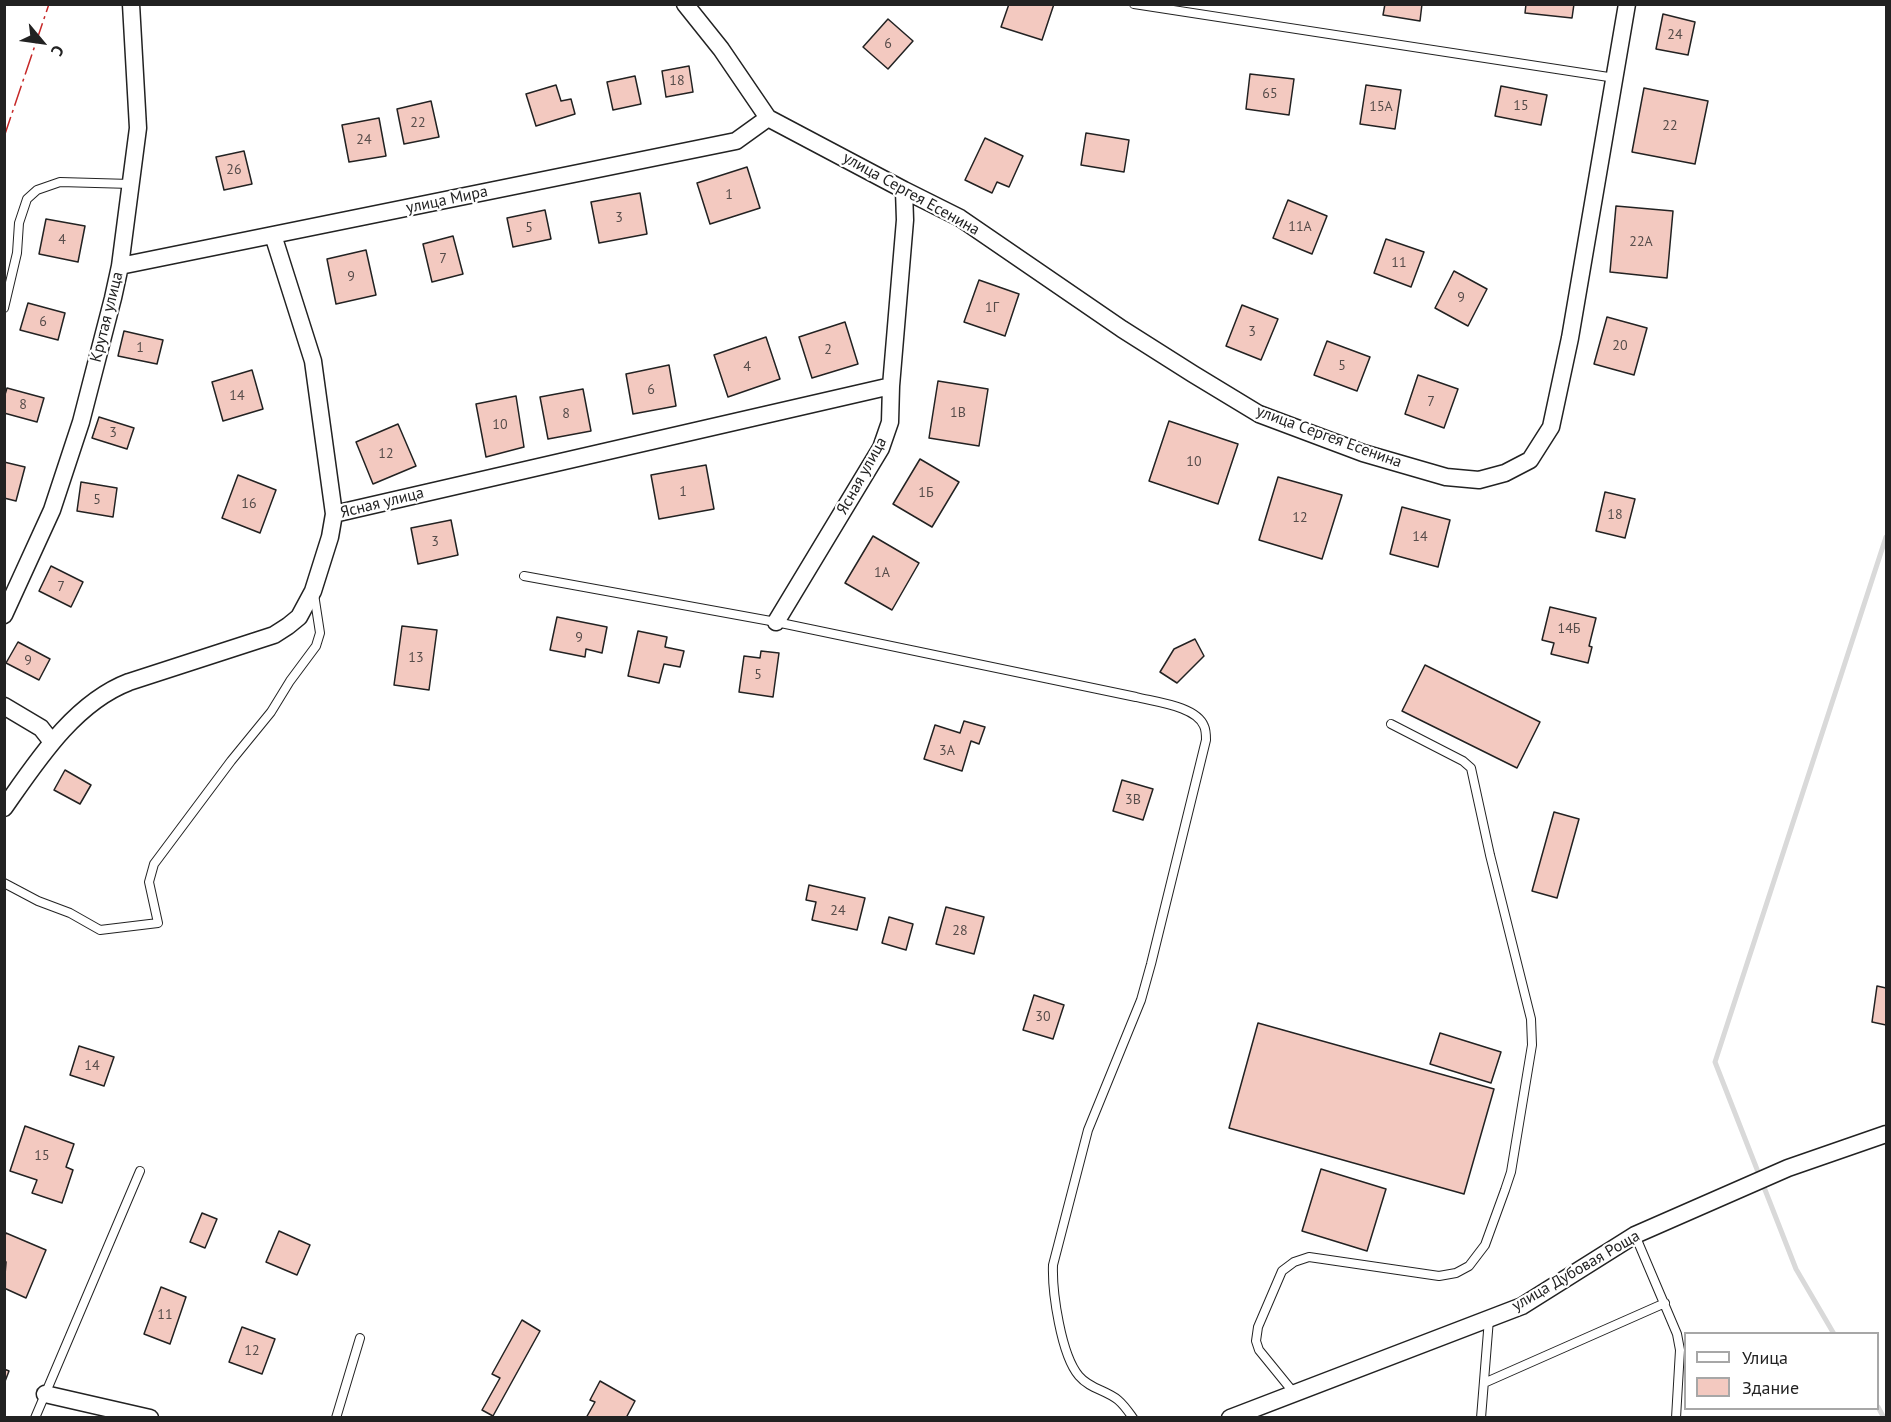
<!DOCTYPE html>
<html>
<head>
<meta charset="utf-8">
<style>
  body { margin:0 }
  #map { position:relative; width:1891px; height:1422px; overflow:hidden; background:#fff; font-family:"PT Sans",sans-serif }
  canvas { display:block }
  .frame { position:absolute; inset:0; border:6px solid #222; pointer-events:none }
  .legend { position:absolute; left:1684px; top:1332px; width:195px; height:78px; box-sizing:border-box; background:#fff; border:2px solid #a7a7a7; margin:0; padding:8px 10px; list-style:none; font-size:18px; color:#222 }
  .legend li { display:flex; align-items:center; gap:12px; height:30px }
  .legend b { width:30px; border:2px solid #a7a7a7 }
  .north { position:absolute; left:12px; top:12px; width:60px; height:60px; -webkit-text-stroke:4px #fff; paint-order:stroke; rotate:119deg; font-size:16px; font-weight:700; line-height:24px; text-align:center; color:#222 }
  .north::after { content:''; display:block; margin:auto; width:21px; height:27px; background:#222; clip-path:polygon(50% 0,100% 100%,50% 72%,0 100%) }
</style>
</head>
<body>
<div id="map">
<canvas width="1891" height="1422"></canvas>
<div class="frame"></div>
<ul class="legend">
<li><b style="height:8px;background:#fff"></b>Улица</li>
<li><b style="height:16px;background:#f3c9c0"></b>Здание</li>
</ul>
<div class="north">С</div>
</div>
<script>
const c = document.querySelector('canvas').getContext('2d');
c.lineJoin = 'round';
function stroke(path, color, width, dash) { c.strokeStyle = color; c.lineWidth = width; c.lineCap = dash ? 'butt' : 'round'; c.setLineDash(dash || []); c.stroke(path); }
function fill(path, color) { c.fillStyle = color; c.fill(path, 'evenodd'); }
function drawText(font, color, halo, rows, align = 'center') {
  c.font = font + ' "PT Sans",sans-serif'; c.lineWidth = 4.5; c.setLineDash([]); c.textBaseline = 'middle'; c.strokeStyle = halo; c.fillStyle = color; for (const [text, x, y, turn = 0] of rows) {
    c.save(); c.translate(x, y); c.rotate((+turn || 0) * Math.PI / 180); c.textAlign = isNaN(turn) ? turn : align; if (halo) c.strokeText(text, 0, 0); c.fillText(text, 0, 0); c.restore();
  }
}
stroke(new Path2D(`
  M1834 1334 1796 1269 1715 1062 1886 537
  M1878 1407 1884 1418`), '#d9d9d9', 5);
const building = new Path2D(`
  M1009 4H1054L1042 40 1001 27Z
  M1385 4H1422L1420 21 1383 15Z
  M1526 4H1574L1572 18 1525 13Z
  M1663 14 1695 22 1688 55 1656 49Z
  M888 19 913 41 888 69 863 47Z
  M689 66 693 92 666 97 662 71Z
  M1250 74 1294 79 1289 115 1246 109Z
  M635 76 641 104 613 110 607 82Z
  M556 85 561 101 571 99 575 114 536 126 526 94Z
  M1366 85 1401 90 1395 129 1360 124Z
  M1501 86 1547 95 1541 125 1495 116Z
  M1644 88 1708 101 1695 164 1632 152Z
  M431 101 439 137 404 144 397 109Z
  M379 118 386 156 349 162 342 125Z
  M1086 133 1129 140 1124 172 1081 165Z
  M985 138 1023 156 1009 187 997 182 992 193 965 180Z
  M244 151 252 184 224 190 216 157Z
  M747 167 760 208 710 224 697 183Z
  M640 193 647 234 599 243 591 202Z
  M1288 200 1327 216 1312 254 1273 238Z
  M1616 206 1673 211 1667 278 1610 272Z
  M545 210 551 239 513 247 507 218Z
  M46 219 85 226 78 262 39 254Z
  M453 236 463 274 432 282 423 244Z
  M1386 239 1424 252 1411 287 1374 273Z
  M366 250 376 295 336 304 327 259Z
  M1454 271 1487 289 1468 326 1435 308Z
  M979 280 1019 294 1005 336 964 322Z
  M28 303 65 313 58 340 20 330Z
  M1242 305 1278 319 1261 360 1226 346Z
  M1607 317 1647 328 1634 375 1594 364Z
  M845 322 858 364 812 378 799 337Z
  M124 331 163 340 157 364 118 356Z
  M766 337 780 379 728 397 714 355Z
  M1327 341 1370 357 1357 391 1314 375Z
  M669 365 676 406 633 414 626 374Z
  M252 370 263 409 223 421 212 382Z
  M1418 375 1458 389 1444 428 1405 414Z
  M938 381 988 389 979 446 929 438Z
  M7 388 44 398 37 422 4 413V398Z
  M583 389 591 431 548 439 540 397Z
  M516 396 524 447 486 457 476 404Z
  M99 417 134 428 127 449 92 438Z
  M1169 421 1238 444 1218 504 1149 481Z
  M398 424 416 466 373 484 356 442Z
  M920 459 959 482 932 527 893 504Z
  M4 462 25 467 16 501 4 498Z
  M706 465 714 509 659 519 651 475Z
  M238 475 276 490 260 533 222 518Z
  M1278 477 1342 495 1322 559 1259 540Z
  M81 482 117 488 113 517 77 511Z
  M1605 492 1635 499 1625 538 1596 531Z
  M1402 507 1450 520 1438 567 1390 554Z
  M451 520 458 555 418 564 411 528Z
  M873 536 919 563 892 610 845 583Z
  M51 566 83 582 71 607 39 591Z
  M1550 607 1596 618 1589 646 1592 647 1588 663 1551 654 1554 643 1542 640Z
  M557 617 607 627 602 653 586 649 585 657 550 650Z
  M402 626 437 630 429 690 394 685Z
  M638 631 667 637 665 647 684 651 680 667 664 664 659 683 628 676Z
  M1195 639 1204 656 1177 683 1160 672 1174 649Z
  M18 642 50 659 39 680 6 663Z
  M761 651 779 653 773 697 739 692 744 656 760 658Z
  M1425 665 1540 722 1517 768 1402 711Z
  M964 721 985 727 979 744 971 741 962 771 924 759 935 725 960 733Z
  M65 770 91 785 80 804 54 790Z
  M1122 780 1153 789 1143 820 1113 811Z
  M1554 812 1579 819 1557 898 1532 891Z
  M809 885 865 898 857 930 812 920 816 902 806 900Z
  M946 907 984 917 974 954 936 944Z
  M889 917 913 924 906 950 882 943Z
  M1877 986 1886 988V1025L1872 1022Z
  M1034 995 1064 1005 1053 1039 1023 1030Z
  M1258 1023 1494 1089 1464 1194 1229 1128Z
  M1440 1033 1501 1052 1491 1083 1430 1064Z
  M79 1046 114 1057 104 1086 70 1075Z
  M25 1126 74 1144 66 1167 73 1170 62 1203 32 1193 37 1180 10 1171Z
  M1321 1169 1386 1189 1367 1251 1302 1231Z
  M202 1213 217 1219 205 1248 190 1242Z
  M279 1231 310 1245 297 1275 266 1262Z
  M6 1233 46 1250 26 1298 4 1288 6 1262 4 1261V1238Z
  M161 1287 186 1297 170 1344 144 1334Z
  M522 1320 540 1331 493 1416 482 1410 500 1378 492 1374Z
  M242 1327 275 1339 262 1374 229 1362Z
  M4 1369 9 1371 4 1384Z
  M600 1381 635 1401 626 1418H586L595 1402 590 1400Z`);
fill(building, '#f3c9c0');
stroke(building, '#222', 1.5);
const service = new Path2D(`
  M1134 4 1615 78
  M4 308 17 253 19 223 27 199 37 190 60 182 131 184
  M524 576 776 622 1136 697C1155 702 1196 706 1204 726 1206 730 1206 736 1206 740L1151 964 1141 1000 1088 1130 1053 1265C1052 1292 1061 1355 1079 1376 1090 1389 1106 1390 1118 1400 1124 1405 1128 1411 1133 1418
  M4 883 38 901 70 913 100 930 158 923 149 882 154 864 231 761 271 712 290 681 316 646 320 633 314 594
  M1635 1235 1677 1334 1680 1350 1676 1418
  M1484 1383 1665 1303
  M1294 1393 1259 1350 1256 1341 1258 1327 1282 1271 1294 1262 1309 1257 1439 1276 1456 1273 1469 1266 1485 1245 1505 1190 1511 1172 1532 1045 1531 1019 1490 855 1471 768 1463 761 1391 724
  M35 1418 140 1171
  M336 1418 360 1338
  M1481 1418 1489 1319`);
const minor = new Path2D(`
  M685 4 721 49 768 118 904 190 960 218 1122 329 1193 374 1259 414 1363 453 1446 477 1479 480 1505 473 1530 460 1551 427 1570 338 1627 4
  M273 235 313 361 334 514
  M120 266 736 141 768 118
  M4 615 52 510 81 422 113 298 120 266 138 128 131 4
  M776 622 881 448 890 422 891 386
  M4 706 41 728 52 742
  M4 808C37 761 74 703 129 682L274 635 288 626 299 617 313 591 330 537 334 514 891 386 905 220 904 190
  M45 1394 150 1418
  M1230 1418 1522 1306 1635 1235 1788 1168 1886 1134`);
stroke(service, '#222', 10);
stroke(minor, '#222', 19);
stroke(service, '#fff', 8);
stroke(minor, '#fff', 16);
stroke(new Path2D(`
  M4 137 49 4`), '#c62828', 1.5, [21, 4.5, 3, 4.5]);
drawText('14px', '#564c4a', null, [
  ["24",1675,35],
  ["6",888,44],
  ["18",677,81],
  ["65",1270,94],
  ["15",1521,106],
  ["15А",1381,107],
  ["22",418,123],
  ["22",1670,126],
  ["24",364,140],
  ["26",234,170],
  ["1",729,195],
  ["3",619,218],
  ["11А",1300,227],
  ["5",529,228],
  ["4",62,240],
  ["22А",1641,242],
  ["7",443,259],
  ["11",1399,263],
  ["9",351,277],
  ["9",1461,298],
  ["1Г",992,308],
  ["6",43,322],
  ["3",1252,332],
  ["20",1620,346],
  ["1",140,348],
  ["2",828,350],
  ["5",1342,366],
  ["4",747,367],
  ["6",651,390],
  ["14",237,396],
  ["7",1431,402],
  ["8",23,405],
  ["1В",958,413],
  ["8",566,414],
  ["10",500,425],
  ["3",113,433],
  ["12",386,454],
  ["10",1194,462],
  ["1",683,492],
  ["1Б",926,493],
  ["5",97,500],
  ["16",249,504],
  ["18",1615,515],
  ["12",1300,518],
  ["14",1420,537],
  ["3",435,542],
  ["1А",882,573],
  ["7",61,587],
  ["14Б",1569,629],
  ["9",579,638],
  ["13",416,658],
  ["9",28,661],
  ["5",758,675],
  ["3А",947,751],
  ["3В",1133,800],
  ["24",838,911],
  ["28",960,931],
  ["30",1043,1017],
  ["14",92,1066],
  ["15",42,1156],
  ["11",165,1315],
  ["12",252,1351]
]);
drawText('16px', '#222', '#fff', [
  ["улица Сергея Есенина",911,194,29],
  ["улица Мира",447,200,-12],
  ["Крутая улица",107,317,-76],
  ["улица Сергея Есенина",1329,437,20],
  ["Ясная улица",862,476,-61],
  ["Ясная улица",382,503,-14],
  ["улица Дубовая Роща",1576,1271,-30]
]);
</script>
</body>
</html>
